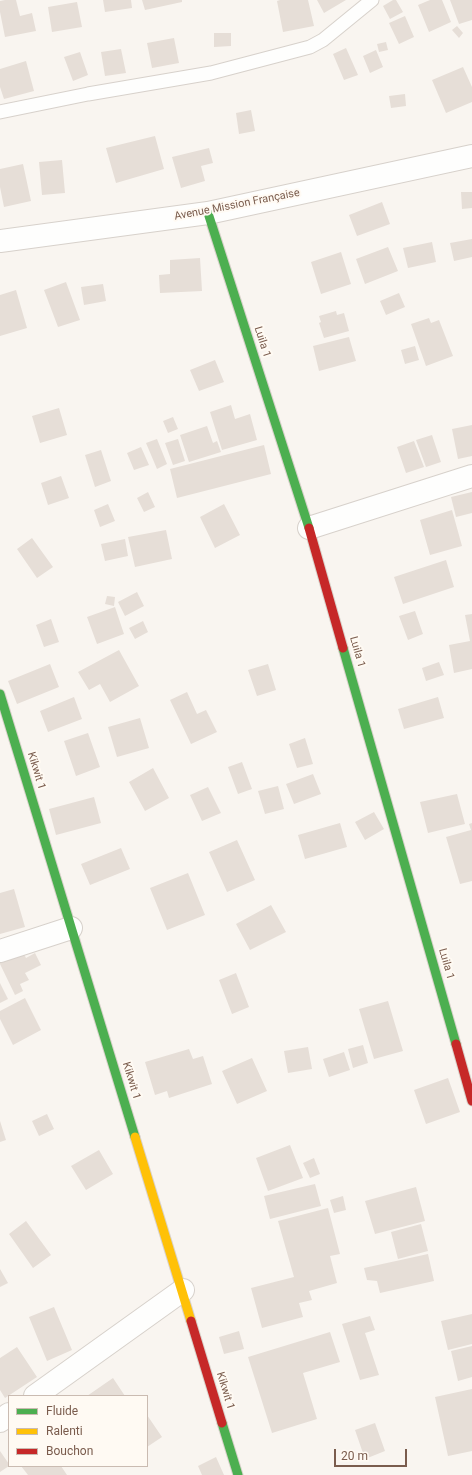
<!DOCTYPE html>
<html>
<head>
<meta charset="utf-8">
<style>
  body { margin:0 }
  #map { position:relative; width:472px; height:1475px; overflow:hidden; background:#f9f5f0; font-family:Roboto,sans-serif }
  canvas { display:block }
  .legend { position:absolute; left:8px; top:1395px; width:140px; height:72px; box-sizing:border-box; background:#fffaf3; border:1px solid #cabbb1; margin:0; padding:5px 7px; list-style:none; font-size:12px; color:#7a5c4d }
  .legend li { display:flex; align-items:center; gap:8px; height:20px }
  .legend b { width:20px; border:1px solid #cabbb1 }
  .scale { position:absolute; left:334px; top:1449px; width:73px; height:18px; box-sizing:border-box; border:2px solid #7a5c4d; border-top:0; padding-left:5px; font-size:12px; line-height:14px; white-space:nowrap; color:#7a5c4d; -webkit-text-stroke:3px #fffaf3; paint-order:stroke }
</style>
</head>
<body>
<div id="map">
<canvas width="472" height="1475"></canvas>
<ul class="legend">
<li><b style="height:5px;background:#4caf50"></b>Fluide</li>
<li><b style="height:5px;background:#ffc107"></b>Ralenti</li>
<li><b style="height:5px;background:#c62828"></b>Bouchon</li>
</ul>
<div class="scale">20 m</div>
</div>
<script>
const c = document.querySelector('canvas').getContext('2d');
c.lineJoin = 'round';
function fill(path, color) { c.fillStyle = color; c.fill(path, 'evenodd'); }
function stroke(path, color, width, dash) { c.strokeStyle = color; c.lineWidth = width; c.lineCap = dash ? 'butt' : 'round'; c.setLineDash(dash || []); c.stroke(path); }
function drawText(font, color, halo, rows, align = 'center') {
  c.font = font + ' Roboto,sans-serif'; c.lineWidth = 4; c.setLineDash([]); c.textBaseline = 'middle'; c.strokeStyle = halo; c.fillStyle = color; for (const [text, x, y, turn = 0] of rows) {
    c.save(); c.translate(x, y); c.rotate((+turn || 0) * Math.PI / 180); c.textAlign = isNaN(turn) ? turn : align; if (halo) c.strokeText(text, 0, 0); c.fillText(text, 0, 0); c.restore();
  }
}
fill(new Path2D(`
  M5 0H16L20 16 32 13 36 31 5 37 0 12V1Z
  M103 0H131L132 8 105 12Z
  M142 0H182V2L145 10Z
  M280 0H308L314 26 283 32 277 1Z
  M317 0H346L324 13Z
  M393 0H396L403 12 390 19 383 6Z
  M430 0H442L451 22 429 32 418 5Z
  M450 0H472V20L459 24Z
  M77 2 82 27 52 32 48 7Z
  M405 16 414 37 399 44 389 23Z
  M457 26 463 33 459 38 452 30Z
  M214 33H231V46L214 47Z
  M174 38 179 63 152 68 147 43Z
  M386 42 388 50 379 52 377 44Z
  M346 48 358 75 344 80 333 54Z
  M121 49 126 73 105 76 101 52Z
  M376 50 383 67 370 73 363 56Z
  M80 52 88 75 73 81 64 57Z
  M26 61 34 91 4 99 0 87V69Z
  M463 67 472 87V102L446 113 432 80Z
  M405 94 406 106 391 108 389 96Z
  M251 110 255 131 239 134 236 113Z
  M155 136 164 169 116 183 106 148Z
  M209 148 213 163 201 166 205 181 181 188 172 157Z
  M62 160 65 193 42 195 39 162Z
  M23 164 31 201 4 207 0 187V169Z
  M461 192H472V208L462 209Z
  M382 202 390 224 357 236 349 215Z
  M472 239V257L454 261 450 243Z
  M432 242 436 262 408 268 403 248Z
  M388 247 398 271 365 284 356 259Z
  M341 252 351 284 321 294 311 262Z
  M200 258 202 291 160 293 159 275 170 274V260Z
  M66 282 80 320 58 327 44 290Z
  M103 284 106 301 84 305 81 287Z
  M16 290 27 328 0 336V295Z
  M399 293 405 307 386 315 380 301Z
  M336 311 337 315 344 313 349 331 324 338 319 323 321 322 319 316Z
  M429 318 431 323 439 320 453 356 426 366 411 324Z
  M349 337 356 361 319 371 313 346Z
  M415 346 419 360 405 364 401 350Z
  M215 360 224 382 199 391 190 370Z
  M231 405 235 419 250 414 257 440 222 450 210 412Z
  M59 408 67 435 40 443 32 416Z
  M173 417 178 429 168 433 163 421Z
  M472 425V456L458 459 452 429Z
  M207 426 213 443 217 441 221 452 189 462 180 435Z
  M432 435 441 462 426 467 416 440Z
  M157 439 167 464 157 469 146 443Z
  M178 439 185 461 173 465 165 443Z
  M414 441 424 467 406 473 397 447Z
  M264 445 271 474 177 498 170 469Z
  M141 447 149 465 134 470 127 453Z
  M101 450 111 481 95 487 85 455Z
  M61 476 69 498 48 505 41 483Z
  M148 492 155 507 144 512 137 498Z
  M472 492V513L456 517 451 497Z
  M108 504 115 521 100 527 94 510Z
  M224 504 240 535 215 548 200 517Z
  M452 510 462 546 430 555 420 520Z
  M166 530 172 559 135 567 128 537Z
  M32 538 53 567 37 578 17 549Z
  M125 539 128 556 105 561 101 544Z
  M446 560 454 587 403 604 394 577Z
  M137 592 144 606 125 616 118 602Z
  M107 596 115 597 114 606 105 604Z
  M115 607 124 634 97 644 87 617Z
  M415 611 423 634 408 640 399 616Z
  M472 614V669L454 673 449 645 470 641 465 615Z
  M51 619 59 642 44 647 36 625Z
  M143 621 148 632 135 639 129 628Z
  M119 650 139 686 110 702 100 684 89 690 78 672Z
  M439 662 444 675 426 681 422 668Z
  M50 664 59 687 17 704 8 681Z
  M268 664 276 690 257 696 248 670Z
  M187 692 197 714 206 710 217 732 191 744 170 700Z
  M74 697 82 719 48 732 40 711Z
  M438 697 444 718 404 729 398 709Z
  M140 718 149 748 117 757 108 727Z
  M88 733 100 767 76 776 64 741Z
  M305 738 313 764 297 768 289 744Z
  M242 762 252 789 238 794 228 767Z
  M153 768 169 798 145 811 129 782Z
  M313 774 321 794 294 804 286 784Z
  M278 786 284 809 265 814 258 791Z
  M208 787 221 813 202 821 190 795Z
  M457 794 465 824 428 833 420 802Z
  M94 797 101 823 56 835 49 809Z
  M374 812 384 829 365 840 355 822Z
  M340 823 347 847 305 859 298 835Z
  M472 823V881L460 884 446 837 471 830 469 824Z
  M237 840 255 880 227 892 209 852Z
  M121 848 130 869 90 885 81 864Z
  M188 873 205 915 167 930 150 888Z
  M14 889 25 927 0 934V893Z
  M271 905 286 932 250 950 236 924Z
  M22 950 26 958 35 953 41 965 25 973 29 980 20 984 23 991 15 995 0 964V961Z
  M236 973 249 1007 232 1014 219 980Z
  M0 983 8 999 0 1003Z
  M25 998 41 1030 13 1045 0 1019V1011Z
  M388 1001 403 1051 374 1059 359 1009Z
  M363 1045 368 1063 353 1068 348 1049Z
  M308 1047 312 1069 288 1073 284 1051Z
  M189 1049 193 1059 203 1056 212 1084 169 1098 167 1091 155 1095 145 1062Z
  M344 1052 350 1070 329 1077 323 1059Z
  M252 1058 267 1091 237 1104 222 1071Z
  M448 1078 460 1112 426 1124 414 1090Z
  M47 1114 54 1129 39 1136 32 1121Z
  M0 1121 6 1140 0 1142Z
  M290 1145 303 1178 268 1191 256 1158Z
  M99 1150 113 1174 86 1190 71 1166Z
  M314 1158 320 1174 310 1178 303 1163Z
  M315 1184 321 1206 270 1219 264 1196Z
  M416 1187 425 1221 375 1234 365 1201Z
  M343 1196 346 1210 334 1213 330 1200Z
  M328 1208 340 1254 330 1256 337 1283 309 1291 312 1300 299 1303 303 1317 262 1328 251 1288 294 1277 278 1221Z
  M26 1221 51 1255 33 1268 9 1234Z
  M421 1224 428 1251 398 1259 391 1232Z
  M428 1254 434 1281 380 1293 377 1281 367 1280 364 1268Z
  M0 1269 8 1283 0 1287Z
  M54 1307 72 1350 47 1361 29 1317Z
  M472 1314V1344L448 1350 441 1321Z
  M370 1316 375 1330 365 1333 379 1375 360 1380 342 1324Z
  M239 1331 244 1349 224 1354 219 1337Z
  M330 1332 340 1362 303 1373 317 1419 272 1433 248 1357Z
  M472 1346V1377L458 1381 451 1351Z
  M17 1347 37 1377 5 1398 0 1390V1358Z
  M113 1378 125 1396H87Z
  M472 1389V1451L448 1456 435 1397Z
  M147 1415 162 1437 147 1447Z
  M375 1423 385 1451 365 1459 355 1430Z
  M0 1451 9 1464V1466L0 1472Z
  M216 1457 224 1475H202L198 1466Z
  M21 1466H61L67 1475H28Z`), '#e6ded7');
const lane = new Path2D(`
  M0 112 88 94 211 73 310 47 323 40 372 0`);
const street = new Path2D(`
  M0 241 208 213 472 156
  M309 528 472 476
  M0 951 71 928
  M35 1396 183 1290
  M0 1421 9 1414`);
const fast = new Path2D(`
  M208 213 309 528
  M343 648 456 1044
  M0 694 135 1137
  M222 1423 238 1475`);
const slow = new Path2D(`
  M135 1137 191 1321`);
const jam = new Path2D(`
  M309 528 343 648
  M456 1044 472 1101
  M191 1321 222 1423`);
stroke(lane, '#d7d1cb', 15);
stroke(street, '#d7d1cb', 24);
stroke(fast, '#d9d2cb', 11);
stroke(slow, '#d9d2cb', 11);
stroke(jam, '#d9d2cb', 11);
stroke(lane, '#fefefd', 13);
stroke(street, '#fefefd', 22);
stroke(fast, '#4caf50', 9);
stroke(slow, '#ffc107', 9);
stroke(jam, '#c62828', 9);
drawText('11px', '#7a5c4d', '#fffaf3', [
  ["Avenue Mission Française",237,205,-11],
  ["Luila 1",262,342,72],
  ["Luila 1",357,652,74],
  ["Kikwit 1",36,771,73],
  ["Luila 1",446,964,74],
  ["Kikwit 1",131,1081,73],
  ["Kikwit 1",225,1391,73]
]);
</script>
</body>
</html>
